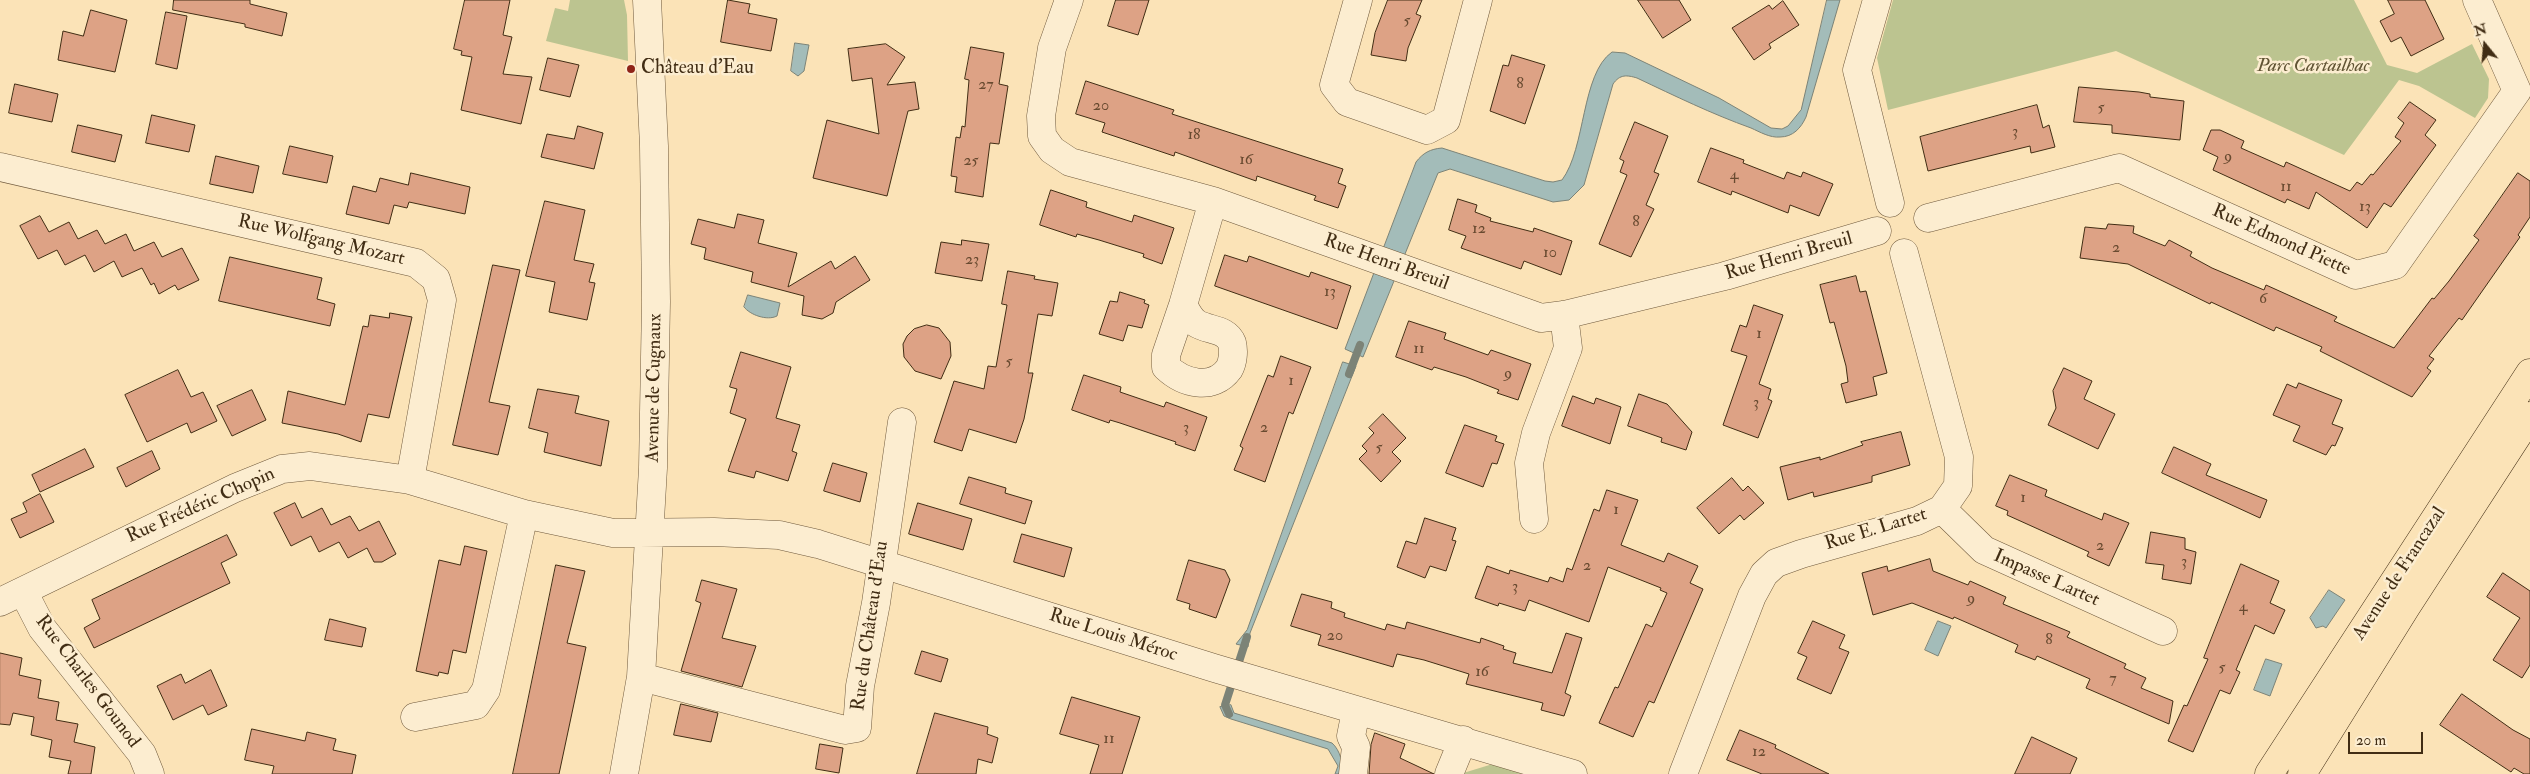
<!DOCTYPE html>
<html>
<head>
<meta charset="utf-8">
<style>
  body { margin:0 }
  #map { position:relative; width:2530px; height:774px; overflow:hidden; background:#fbe3b7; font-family:"IM FELL Double Pica",serif }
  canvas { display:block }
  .north { position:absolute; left:2460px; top:20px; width:50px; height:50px; -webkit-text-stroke:4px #fcedd0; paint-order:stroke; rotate:343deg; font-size:14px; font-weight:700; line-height:20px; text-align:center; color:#412d14 }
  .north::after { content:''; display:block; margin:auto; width:18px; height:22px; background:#412d14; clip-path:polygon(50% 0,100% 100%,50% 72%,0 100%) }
  .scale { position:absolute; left:2348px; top:732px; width:75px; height:22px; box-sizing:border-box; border:2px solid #412d14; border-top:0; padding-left:6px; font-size:15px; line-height:18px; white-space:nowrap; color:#412d14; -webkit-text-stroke:4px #fcedd0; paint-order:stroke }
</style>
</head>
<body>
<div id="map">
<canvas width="2530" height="774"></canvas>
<div class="north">N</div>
<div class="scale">20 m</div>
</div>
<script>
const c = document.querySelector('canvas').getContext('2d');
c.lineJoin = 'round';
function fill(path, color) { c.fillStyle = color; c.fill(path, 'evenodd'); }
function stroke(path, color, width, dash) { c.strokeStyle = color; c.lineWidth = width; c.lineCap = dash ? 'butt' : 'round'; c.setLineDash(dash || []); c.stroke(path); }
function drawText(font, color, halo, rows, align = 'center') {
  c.font = font + ' "IM FELL Double Pica",serif'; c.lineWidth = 5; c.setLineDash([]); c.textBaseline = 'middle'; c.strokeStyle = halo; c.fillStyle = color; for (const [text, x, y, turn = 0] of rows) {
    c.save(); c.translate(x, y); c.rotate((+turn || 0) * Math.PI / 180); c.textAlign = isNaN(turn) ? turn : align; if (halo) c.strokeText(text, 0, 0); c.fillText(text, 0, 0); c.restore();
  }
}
fill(new Path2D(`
  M570 0H624L627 15 628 61 546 41 555 8 568 11Z
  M1893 0H2354L2387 65 2417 73 2472 44 2489 79 2488 98 2475 118 2419 86 2399 80 2344 155 2116 51 1888 110 1877 58Z
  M1496 763 1531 774H1460Z`), '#bcc490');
const water = new Path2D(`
  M1827 0H1840L1806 117C1801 128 1793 137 1780 137 1770 138 1760 132 1751 128 1712 114 1675 96 1637 78 1627 75 1620 74 1613 84L1584 185 1569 200 1553 202 1450 169 1438 173 1363 357 1345 349 1416 162C1423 153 1430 149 1442 148L1545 181 1553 182 1562 180C1586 148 1581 74 1612 52L1625 53 1719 98 1771 128 1782 129 1788 126 1801 110Z
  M795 43 809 45 804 71 798 76 791 71Z
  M748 295 780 303 777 316C767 321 750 315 744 307Z
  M1343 362 1356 366 1250 633 1248 647 1236 644 1247 630Z
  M2329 590 2345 600 2326 628 2323 626 2316 628 2310 618Z
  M1938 621 1951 626 1938 656 1925 650Z
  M2266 659 2282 664 2270 696 2254 690Z
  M1231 705 1234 713 1332 743C1340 750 1344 764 1341 774H1335L1338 766 1328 749 1231 719 1224 716 1220 707Z`);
fill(water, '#a3bcb9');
stroke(water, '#7c8377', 1);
stroke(new Path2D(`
  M1349 374 1360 345
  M1229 714 1225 705 1247 637`), '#7c8377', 8);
const building = new Path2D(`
  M174 0H250V4L287 13 282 36 245 27V24L173 10Z
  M465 0H510L503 35 512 37 503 74 532 77 521 124 461 110 472 57 461 55 462 51 454 49Z
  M728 0 750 4 748 13 777 19 771 51 721 42Z
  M1116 0H1149L1138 35 1108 26Z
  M1388 0H1422L1416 14 1421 16 1408 48 1406 61 1371 55 1375 33Z
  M1638 0H1679L1691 20 1663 38Z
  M2388 0H2425L2444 39 2411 56 2401 37 2391 42 2380 21 2394 14Z
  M1783 1 1799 25 1769 44 1771 48 1754 60 1732 28 1769 5 1772 9Z
  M91 10 127 20 115 72 58 60 63 31 83 36Z
  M166 12 187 16 177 69 156 64Z
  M886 44 905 57 887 85 915 82 919 109 908 111 887 196 813 178 827 120 879 134 872 78 852 81 848 49Z
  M971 47 1004 53 999 84 1008 86 999 144 990 143 983 197 955 192 957 177 951 176 956 137 960 138 962 126 965 127 969 80 965 79Z
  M1512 55 1545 65 1525 124 1490 111 1503 65 1508 66Z
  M548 58 579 65 570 97 540 90Z
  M1086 81 1174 110 1172 114 1343 169 1338 183 1346 186 1338 208 1314 200 1316 196 1257 176 1256 181 1175 152 1174 156 1102 132 1105 123 1076 114Z
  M15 84 58 94 52 122 9 113Z
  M2079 87 2139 92 2150 94V97L2184 101 2180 140 2112 133V125L2074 122Z
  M2410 102 2436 120 2425 135 2436 145 2391 207 2384 203 2367 228 2316 192 2309 209 2287 199 2285 203 2213 170 2218 157 2203 150 2211 130H2220L2244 141 2241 148 2284 167 2286 162 2350 191 2357 182 2362 185 2371 174 2373 175 2401 141 2395 137 2404 123 2398 118Z
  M2037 105 2043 128 2049 125 2055 147 2031 153 2030 146 1928 171 1920 137Z
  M152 115 195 125 189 152 146 143Z
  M1635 122 1668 136 1654 172 1659 174 1646 205 1654 209 1631 257 1599 244 1627 175 1620 172 1624 161 1620 159Z
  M78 125 122 135 115 162 72 152Z
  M578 126 603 133 594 169 541 157 547 134 574 139Z
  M290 146 333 156 327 183 283 174Z
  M1711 148 1744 160 1743 163 1784 179 1787 172 1801 177 1803 172 1833 184 1819 216 1790 205 1788 213 1732 191 1731 195 1698 182Z
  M216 156 259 166 253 193 210 184Z
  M411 173 470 187 465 214 409 202 407 208 394 205 389 224 346 214 353 186 376 192 380 178 408 185Z
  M2518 173 2530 181V217L2518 235 2520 237 2462 320 2459 318 2429 356 2434 359 2427 368 2431 371 2412 397 2320 351 2322 347 2276 327 2274 331 2211 302 2210 304 2128 264 2080 258 2085 227 2106 229 2108 224 2134 226 2133 233 2165 246 2169 240 2192 252 2190 256 2212 268 2264 290 2266 285 2337 317 2334 321 2394 348 2432 298 2434 299 2449 281 2479 240 2474 236Z
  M1051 190 1087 202 1086 207 1132 222 1134 215 1174 228 1162 264 1143 257 1144 254 1099 240 1077 234 1076 237 1040 225Z
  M1458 199 1477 205 1475 212 1491 218 1490 221 1533 232 1534 228 1572 241 1561 275 1524 261 1521 269 1461 248 1466 236 1449 230Z
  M545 201 585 210 574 260 594 264 589 282 595 283 587 320 549 312 555 282 526 276Z
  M738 214 764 220 758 243 797 253 788 287 831 261 835 269 855 256 870 280 836 302 833 313 822 319 802 315 804 296 751 282 753 272 704 259 706 248 691 244 698 219 734 228Z
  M40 216 49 232 69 222 78 239 97 230 105 244 126 234 134 251 154 242 162 257 182 248 199 280 178 290 175 285 159 294 154 283 151 285 142 268 122 277 114 261 94 272 85 255 65 265 57 250 38 259 20 226Z
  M962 240 989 244 982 281 935 273 941 242 961 245Z
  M1225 255 1247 262 1249 256 1309 277 1311 272 1351 286 1337 329 1215 286Z
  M230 257 322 278 317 299 335 304 330 326 219 301Z
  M493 265 520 270 489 402 510 406 498 455 453 445Z
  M1008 271 1035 276 1034 279 1058 283 1052 316 1038 314 1028 373H1033L1024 419 1016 443 969 429 962 451 934 442 954 381 984 389 988 366 996 367 1007 305 1002 304Z
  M1856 276 1860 292 1866 291 1887 373 1873 377 1877 395 1846 403 1841 384 1848 382 1846 366 1834 322 1830 323 1820 285Z
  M1120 292 1145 300 1144 303 1149 305 1142 328 1128 325 1123 341 1099 334 1110 301 1117 302Z
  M1754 305 1783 315 1759 384 1771 389 1768 399 1772 401 1758 438 1723 425 1747 356 1731 351 1740 325 1746 327Z
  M390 313 412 317 389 418 368 414 361 442 338 434 282 423 288 391 345 405 363 326 368 327 370 315 389 318Z
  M1409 321 1446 333 1444 339 1488 355 1491 350 1531 364 1518 400 1497 393 1499 390 1466 377 1434 367 1432 370 1396 357Z
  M927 325 939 328 950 342 951 356 941 379 915 371 904 357 903 344 907 336 914 329Z
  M741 352 791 367 776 418 800 425 792 451 797 453 788 481 756 471 754 478 728 471 746 419 730 413 737 389 730 387Z
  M1281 356 1311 367 1293 414 1289 412 1265 482 1234 470 1243 448 1240 446 1268 375 1273 377Z
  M2064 368 2092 381 2084 399 2115 414 2098 449 2048 425 2056 408 2053 391Z
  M178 370 191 397 203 392 217 421 191 433 187 423 147 442 125 395Z
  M1084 375 1121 387 1120 392 1164 407 1166 402 1207 417 1195 451 1175 444 1176 442 1120 423 1110 420 1109 423 1072 410Z
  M2299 383 2342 400 2332 424 2343 428 2335 446 2332 445 2326 455 2293 441 2300 426 2273 415 2287 384 2296 388Z
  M538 389 579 396 575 413 609 421 601 466 544 452 548 433 529 428Z
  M252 390 266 420 232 436 217 406Z
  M1639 394 1667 404 1692 432 1686 450 1661 442 1662 438 1628 426Z
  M1573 396 1594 404 1596 398 1621 407 1610 444 1562 426Z
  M1383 414 1406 438 1392 452 1401 461 1381 482 1359 459 1367 451 1362 446 1374 433 1369 428Z
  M1465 425 1497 436 1495 441 1504 444 1497 464 1492 463 1483 487 1446 473Z
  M1901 432 1910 465 1872 476V482L1814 497 1813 492 1788 500 1780 467 1820 457V460L1863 445 1861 442Z
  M2174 447 2211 464 2206 475 2267 500 2260 518 2162 473Z
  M85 449 94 467 40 492 32 475Z
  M152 451 160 469 126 487 117 468Z
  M833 463 867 473 860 502 824 491Z
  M2010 475 2047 490 2045 496 2102 520 2104 513 2129 523 2109 566 2087 556 2089 552 2007 515 2008 511 1996 506Z
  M969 477 1006 488 1005 493 1032 501 1025 524 960 504Z
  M1732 478 1743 491 1748 486 1764 503 1744 520 1740 515 1719 534 1697 508Z
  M1607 490 1638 500 1621 545 1664 562 1668 553 1698 566 1690 583 1703 589 1654 703 1649 701 1633 737 1599 723 1615 687 1618 688 1646 624 1652 627 1667 593 1660 590 1661 588 1608 567 1589 622 1529 600 1525 611 1499 603 1498 606 1475 598 1487 566 1509 574 1510 570 1548 582 1550 577 1563 582 1567 568 1572 570 1594 509 1599 511Z
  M40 494 54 522 20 538 11 519 27 512 23 503Z
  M295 503 302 518 322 508 331 525 350 516 359 531 379 521 396 554 382 562H374L367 548 348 558 339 542 319 552 311 536 291 546 274 513Z
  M918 503 972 519 963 550 909 534Z
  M1425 518 1456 528 1452 540 1456 541 1446 571 1430 566 1425 578 1397 567 1406 541 1416 544Z
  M2151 532 2185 538V549L2196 552 2191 584 2162 579 2164 565 2146 563Z
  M1022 534 1072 548 1064 577 1014 562Z
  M227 535 237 555 221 563 230 583 94 648 84 628 100 619 92 600Z
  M465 546 487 551 466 653 453 650 448 674 439 672 438 676 416 671 439 560 460 565Z
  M1930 559 1933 571 1968 585 1970 581 2006 597 2003 604 2070 632 2067 637 2126 664 2124 668 2146 678 2141 688 2173 701 2169 724 2086 688 2090 679 2037 656 2035 660 2015 652 2018 645 1954 617 1953 619 1912 603 1873 615 1862 573 1887 566 1888 571Z
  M1189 560 1225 570 1230 580 1216 618 1189 609 1190 604 1177 600Z
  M2241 564 2279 581 2270 603 2285 610 2274 634 2255 625 2236 670 2240 672 2230 694 2220 690 2193 752 2168 741 2184 705 2187 706 2208 659 2204 658Z
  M556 565 585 571 567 643 586 647 559 774H513Z
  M2503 573 2530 591V665L2522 678 2493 660 2520 618 2487 597Z
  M702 580 737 589 722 638 756 646 742 687 681 671 701 603 696 601Z
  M1302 594 1332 602 1331 608 1345 613 1344 617 1385 630 1387 624 1405 629 1407 622 1480 643 1481 638 1504 646 1503 649 1516 653 1513 663 1552 673 1566 633 1582 638 1565 693 1571 696 1564 716 1541 710 1543 703 1466 684 1469 674 1424 660 1397 654 1393 667 1318 645 1321 635 1291 626Z
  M330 619 366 628 362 647 325 640Z
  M1813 621 1845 635 1839 648 1849 652 1831 694 1797 679 1807 657 1798 653Z
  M922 651 948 659 941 682 915 674Z
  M0 653 22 658 19 675 41 680 38 698 59 702 56 720 78 724 74 742 95 747 91 774H68L71 761 49 757 52 740 31 735 34 717 13 713 10 725 0 724Z
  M211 670 227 706 208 715 203 705 173 720 157 686 181 674 185 683Z
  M2462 694 2513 730 2530 739V774H2524L2514 768 2511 772 2440 725Z
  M1072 697 1140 717 1122 774H1090L1099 745 1060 734Z
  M681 704 718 713 711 742 674 735Z
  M935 713 988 727 987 734 998 738 992 763 978 759 976 774H917Z
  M252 729 305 741 307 732 336 739 333 750 356 755 352 774H272L274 766 245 760Z
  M1740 730 1776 745 1775 748 1829 774H1762L1727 760Z
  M1375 733 1405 744 1400 758 1434 774H1369L1371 745Z
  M2032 737 2077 758 2070 774H2015Z
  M820 744 843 748 839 773 816 769Z`);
fill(building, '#dda285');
stroke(building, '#412d14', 1);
const minor = new Path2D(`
  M1069 0 1052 48 1041 116 1042 136 1052 150 1070 162 1213 201 1541 318 1564 315 1725 276 1877 231
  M1358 0 1334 85 1347 102 1427 130 1446 120 1478 0
  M1877 0 1857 70 1890 203
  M0 167 416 263 436 279 442 300 410 480
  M1928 218 2119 168 2356 275 2395 265 2517 91 2477 0
  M1183 305C1187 312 1190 319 1196 323 1208 331 1226 328 1232 343 1234 351 1233 362 1229 369 1213 391 1184 384 1166 367V355L1183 305 1213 201
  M1942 509 1984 550 2163 631
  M1534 519 1529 463 1536 433 1568 348 1564 315
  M23 591 42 628 142 754 150 774
  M0 602 235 488 282 469 310 466 410 480 524 514 613 533 714 532 779 535 818 544 1214 668 1573 774
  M641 677 845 730 857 728 860 686 876 603 902 422
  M415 717 476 705 486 690 524 514
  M624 774 641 677 653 468 656 302 654 146 647 0
  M1353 774 1356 747 1351 736 1356 711
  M1449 774 1463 740
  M1683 774 1752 596 1764 574 1776 563 1801 554 1917 521 1942 509 1958 486 1959 457 1904 253`);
const major = new Path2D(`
  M2269 774 2530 373
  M2302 774 2406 607 2530 416`);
stroke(minor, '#705a3d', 29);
stroke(major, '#412d14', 29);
stroke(minor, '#fcedd0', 28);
stroke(major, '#fbe3b7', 28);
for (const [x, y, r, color] of [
  [631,69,5,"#8f2418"]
]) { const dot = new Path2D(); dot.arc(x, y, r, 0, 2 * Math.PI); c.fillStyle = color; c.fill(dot); stroke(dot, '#fcedd0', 2); }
drawText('16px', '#684a30', null, [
  ["5",1407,22],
  ["8",1520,85],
  ["27",986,86],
  ["20",1101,107],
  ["5",2101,109],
  ["3",2015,133],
  ["18",1194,136],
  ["9",2228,158],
  ["16",1246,161],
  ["25",971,162],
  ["4",1734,176],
  ["11",2286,188],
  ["13",2365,208],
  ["8",1636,223],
  ["12",1479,230],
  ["2",2116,249],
  ["10",1550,254],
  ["23",972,261],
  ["13",1330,293],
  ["6",2263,300],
  ["1",1759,335],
  ["11",1419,350],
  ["5",1009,363],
  ["9",1508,375],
  ["1",1291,382],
  ["3",1756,404],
  ["3",1186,429],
  ["2",1264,429],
  ["5",1379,449],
  ["1",2023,499],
  ["1",1616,511],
  ["2",2100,547],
  ["3",2184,563],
  ["2",1587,567],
  ["3",1515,588],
  ["9",1971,600],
  ["4",2243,608],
  ["20",1335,637],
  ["8",2049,641],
  ["5",2222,669],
  ["16",1482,673],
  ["7",2113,680],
  ["11",1109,740],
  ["12",1759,753]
]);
drawText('italic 19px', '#605333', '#fcedd0', [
  ["Parc Cartailhac",2313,67]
]);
drawText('19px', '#412d14', '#fcedd0', [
  ["Château d'Eau",641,69]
], 'left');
drawText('19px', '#412d14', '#fcedd0', [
  ["Rue Wolfgang Mozart",321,241,13],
  ["Rue Edmond Piette",2281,241,24],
  ["Rue Henri Breuil",1789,257,-16],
  ["Rue Henri Breuil",1386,263,20],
  ["Avenue de Cugnaux",655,388,-89],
  ["Rue Frédéric Chopin",201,506,-24],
  ["Rue E. Lartet",1876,530,-17],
  ["Avenue de Francazal",2400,574,-57],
  ["Impasse Lartet",2046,579,24],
  ["Rue du Château d'Eau",871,626,-82],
  ["Rue Louis Méroc",1113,636,18],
  ["Rue Charles Gounod",87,682,53]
]);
</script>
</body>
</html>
